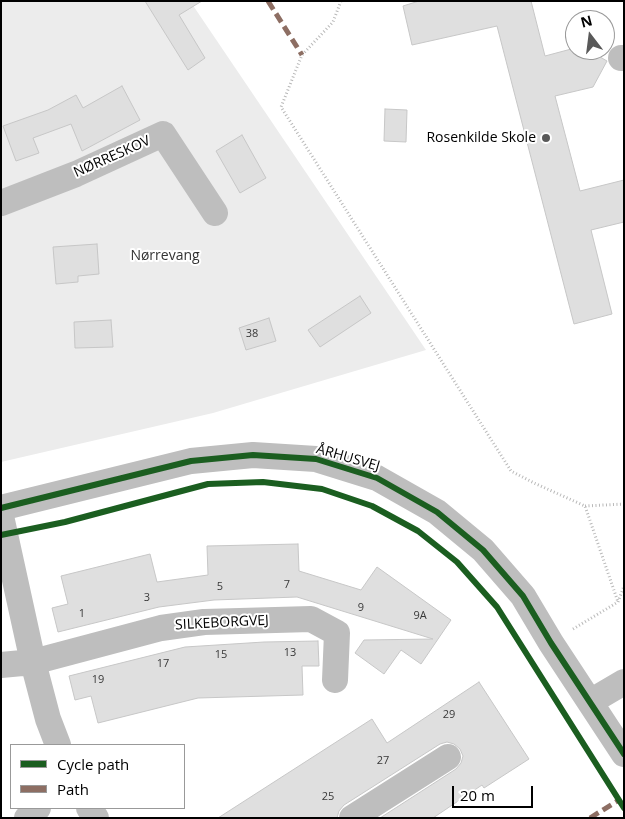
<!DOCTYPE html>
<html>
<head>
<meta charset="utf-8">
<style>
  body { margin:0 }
  #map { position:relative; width:625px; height:819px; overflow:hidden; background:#fff; font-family:"Open Sans",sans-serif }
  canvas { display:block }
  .frame { position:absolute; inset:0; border:2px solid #000; pointer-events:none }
  .legend { position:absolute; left:10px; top:744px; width:175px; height:65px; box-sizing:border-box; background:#fff; border:1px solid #999; margin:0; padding:6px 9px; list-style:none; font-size:15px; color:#000 }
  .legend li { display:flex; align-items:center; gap:10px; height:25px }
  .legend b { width:25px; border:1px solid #999 }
  .north { position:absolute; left:565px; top:10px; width:50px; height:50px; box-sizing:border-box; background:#fff; border:1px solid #999; border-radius:50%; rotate:345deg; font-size:14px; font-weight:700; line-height:20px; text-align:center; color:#000 }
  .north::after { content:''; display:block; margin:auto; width:18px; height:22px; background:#595959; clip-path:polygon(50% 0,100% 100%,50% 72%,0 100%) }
  .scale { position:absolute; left:452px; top:786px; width:81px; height:22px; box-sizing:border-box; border:2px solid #000; border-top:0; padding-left:6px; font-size:15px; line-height:18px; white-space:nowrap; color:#000; -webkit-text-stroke:4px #fff; paint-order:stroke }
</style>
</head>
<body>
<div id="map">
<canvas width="625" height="819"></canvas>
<div class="frame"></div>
<ul class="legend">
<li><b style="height:6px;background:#1b5e20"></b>Cycle path</li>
<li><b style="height:6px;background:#8d6e63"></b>Path</li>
</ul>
<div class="north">N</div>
<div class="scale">20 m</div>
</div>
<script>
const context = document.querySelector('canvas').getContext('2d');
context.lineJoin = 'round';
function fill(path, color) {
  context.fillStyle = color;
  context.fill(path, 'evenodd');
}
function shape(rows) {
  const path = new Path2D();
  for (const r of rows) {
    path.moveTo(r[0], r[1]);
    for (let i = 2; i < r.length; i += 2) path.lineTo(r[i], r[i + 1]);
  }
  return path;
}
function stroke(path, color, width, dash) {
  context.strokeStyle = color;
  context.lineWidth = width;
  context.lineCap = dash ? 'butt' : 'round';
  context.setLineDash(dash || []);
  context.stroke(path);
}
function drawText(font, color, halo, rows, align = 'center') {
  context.font = font + ' "Open Sans",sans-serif';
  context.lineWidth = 4;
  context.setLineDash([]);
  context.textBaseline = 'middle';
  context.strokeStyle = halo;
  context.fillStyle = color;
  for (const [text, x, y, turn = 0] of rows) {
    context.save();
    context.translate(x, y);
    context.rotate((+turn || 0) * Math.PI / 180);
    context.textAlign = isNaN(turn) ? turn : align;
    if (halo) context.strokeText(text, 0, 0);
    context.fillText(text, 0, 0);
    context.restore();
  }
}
fill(shape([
  [1,1,190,1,426,350,213,413,1,462]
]), '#ececec');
const building = shape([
  [145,1,202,1,179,15,205,58,188,70,145,1],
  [419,1,531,1,545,56,575,48,575,50,588,50,607,61,593,87,555,96,580,191,624,180,624,222,591,230,612,314,574,324,497,26,412,45,403,6,419,1],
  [122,86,140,120,82,151,71,124,33,138,39,153,16,161,3,126,48,110,76,95,83,108,122,86],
  [385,109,407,110,406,142,384,141,385,109],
  [242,135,266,178,240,193,216,151,242,135],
  [97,244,99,274,78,276,78,282,56,284,53,247,97,244],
  [360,296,371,313,320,347,308,330,360,296],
  [269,318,276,341,246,350,239,328,269,318],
  [111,320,113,347,75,348,74,322,111,320],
  [298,544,299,571,361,590,377,567,451,620,421,664,401,650,384,674,355,653,364,640,433,639,297,597,214,600,159,607,58,632,52,608,68,604,61,576,150,554,157,582,208,575,207,546,298,544],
  [318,641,319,666,302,666,303,695,198,698,98,723,91,696,75,700,69,676,185,647,264,642,318,641],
  [479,682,529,759,484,788,482,785,433,818,380,818,456,769,461,763,463,756,460,749,454,744,447,742,440,744,344,805,339,811,337,818,218,818,372,719,387,743,479,682]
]);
fill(building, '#dfdfdf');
stroke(building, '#c7c7c7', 1);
stroke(shape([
  [341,1,333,22,302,55,281,107,511,471,534,483,585,506,618,602],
  [585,506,624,504],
  [573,629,618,602,624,586]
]), '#b9b9b9', 3, [1, 2.5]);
stroke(shape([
  [621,58,624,58],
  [1,203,76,174,163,134,215,213],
  [1,508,191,461,253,455,316,459,377,478,437,512,483,550,523,596,551,643,624,754],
  [1,516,33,662,48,719,58,745],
  [1,665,33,662,161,628,204,622,311,619,337,633,335,680],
  [590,702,624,682],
  [89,808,96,818],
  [27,818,38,808],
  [352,818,448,757]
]), '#bebebe', 26);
stroke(shape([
  [268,1,302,55],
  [590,818,619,800]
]), '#8d6e63', 5, [10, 5]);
stroke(shape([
  [1,508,191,461,253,455,316,459,377,478,437,512,483,550,523,596,551,643,624,754],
  [1,535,65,522,208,484,263,482,322,489,372,506,418,531,457,562,497,607,624,808]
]), '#1b5e20', 6);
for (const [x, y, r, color] of [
  [546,138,5,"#595959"]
]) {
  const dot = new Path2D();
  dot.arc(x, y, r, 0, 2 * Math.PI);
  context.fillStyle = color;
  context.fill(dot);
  stroke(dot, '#fff', 2);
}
drawText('11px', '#383838', null, [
  ["38",252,334],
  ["7",287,585],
  ["5",220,587],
  ["3",147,598],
  ["9",361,608],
  ["1",82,614],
  ["9A",420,616],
  ["13",290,653],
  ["15",221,655],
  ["17",163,664],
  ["19",98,680],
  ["29",449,715],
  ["27",383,761],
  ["25",328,797]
]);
drawText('14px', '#000', '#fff', [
  ["Rosenkilde Skole",536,138]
], 'right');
drawText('14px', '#000', '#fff', [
  ["NØRRESKOV",112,157,-24],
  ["ÅRHUSVEJ",348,458,16],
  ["SILKEBORGVEJ",222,623,-3]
]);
drawText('14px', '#333', '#fff', [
  ["Nørrevang",165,256]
]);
</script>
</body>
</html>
